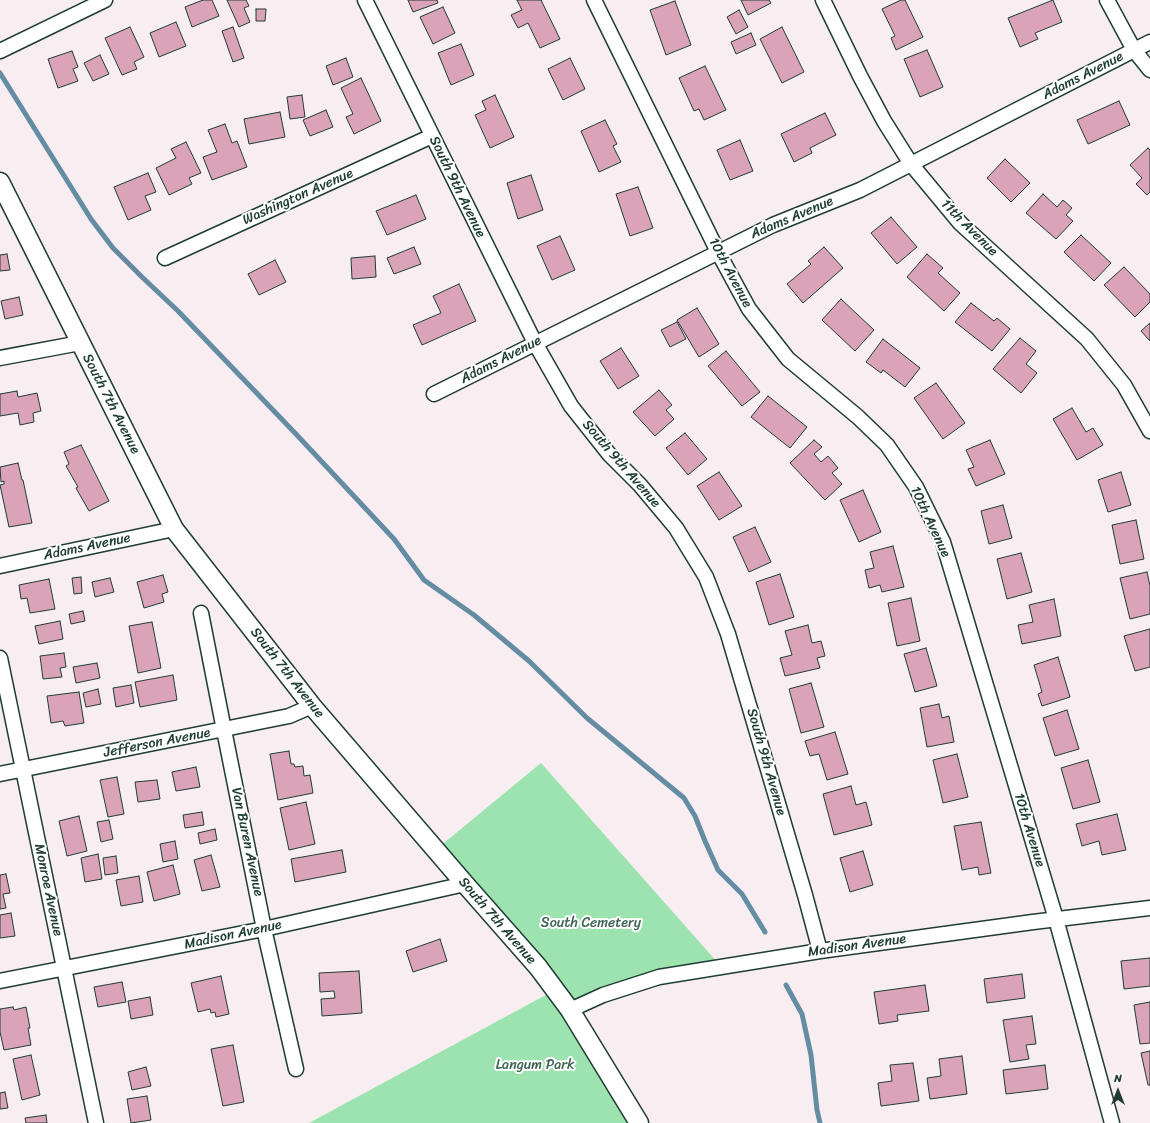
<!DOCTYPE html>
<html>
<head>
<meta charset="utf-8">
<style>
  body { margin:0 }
  #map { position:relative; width:1150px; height:1123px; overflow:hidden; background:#f8edf1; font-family:Sriracha,sans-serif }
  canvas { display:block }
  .north { position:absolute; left:1098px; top:1071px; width:40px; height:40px; -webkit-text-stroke:3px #fff; paint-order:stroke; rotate:0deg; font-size:11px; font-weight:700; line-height:16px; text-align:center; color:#1f3d34 }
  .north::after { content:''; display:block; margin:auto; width:14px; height:18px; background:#1f3d34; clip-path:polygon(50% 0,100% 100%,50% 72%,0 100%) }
</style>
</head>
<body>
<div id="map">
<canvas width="1150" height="1123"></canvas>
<div class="north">N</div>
</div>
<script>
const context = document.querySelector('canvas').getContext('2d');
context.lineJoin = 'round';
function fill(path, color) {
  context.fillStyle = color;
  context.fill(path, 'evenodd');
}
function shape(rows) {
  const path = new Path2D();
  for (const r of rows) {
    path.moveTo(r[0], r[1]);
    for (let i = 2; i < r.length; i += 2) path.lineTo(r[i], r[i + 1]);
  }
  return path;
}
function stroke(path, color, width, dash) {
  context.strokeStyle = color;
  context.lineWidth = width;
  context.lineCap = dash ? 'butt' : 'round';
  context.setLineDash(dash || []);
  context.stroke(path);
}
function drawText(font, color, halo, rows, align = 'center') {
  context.font = font + ' Sriracha,sans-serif';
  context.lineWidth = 4;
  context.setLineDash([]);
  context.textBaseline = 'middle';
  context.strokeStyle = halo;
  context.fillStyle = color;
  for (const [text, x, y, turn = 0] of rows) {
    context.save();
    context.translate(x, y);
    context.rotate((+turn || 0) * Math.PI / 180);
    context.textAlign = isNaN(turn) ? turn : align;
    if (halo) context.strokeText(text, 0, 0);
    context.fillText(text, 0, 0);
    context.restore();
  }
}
fill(shape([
  [541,763,718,963,571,1005,439,847],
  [555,990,644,1123,309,1123]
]), '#9de3b0');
stroke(shape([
  [0,73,91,219,113,248,142,277,178,311,295,433,394,539,424,580,474,615,529,661,587,718,684,798,695,816,705,841,718,870,742,894,765,932],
  [786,985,802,1014,811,1055,817,1110,820,1123]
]), '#648ca3', 5);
const building = shape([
  [203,0,212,0,219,16,192,27,185,7,203,0],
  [227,0,246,0,249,6,244,8,250,22,239,27,227,0],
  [408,0,437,0,438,3,413,12,408,0],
  [517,0,542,0,541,0,560,39,540,48,528,23,518,28,511,15,522,10,517,0],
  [741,0,769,0,771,3,748,15,741,0],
  [901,0,905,0,923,37,896,50,891,38,895,36,882,9,901,0],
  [1053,0,1062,22,1035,33,1038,39,1020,47,1008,18,1053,0],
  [675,1,691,45,666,55,650,10,675,1],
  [443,7,455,33,433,44,420,17,443,7],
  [256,9,266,9,265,21,256,21,256,9],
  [739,10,748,27,736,34,727,17,739,10],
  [176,22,186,46,159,57,150,33,176,22],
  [130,27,144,57,134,62,137,69,122,75,105,38,130,27],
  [233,27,244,58,233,62,222,31,233,27],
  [782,27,804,72,782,83,760,39,782,27],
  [751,33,756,45,736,54,731,42,751,33],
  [461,44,474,75,451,85,438,53,461,44],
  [927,50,943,87,920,97,904,59,927,50],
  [72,51,78,67,73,69,78,81,58,88,48,59,72,51],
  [100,55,109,74,93,81,84,63,100,55],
  [346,58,353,77,333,85,326,66,346,58],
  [570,58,585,89,563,100,548,69,570,58],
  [705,66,726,110,704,120,699,109,694,111,679,78,705,66],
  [361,78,381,121,354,134,346,117,353,114,341,88,361,78],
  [302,95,305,117,290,119,287,97,302,95],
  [495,95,514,137,490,148,475,115,486,110,482,101,495,95],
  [1119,101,1130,125,1088,144,1077,120,1119,101],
  [326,110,333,127,310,136,303,120,326,110],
  [280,112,285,137,249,144,244,119,280,112],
  [825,113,836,135,810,148,812,153,794,162,781,134,825,113],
  [605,120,617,144,613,146,621,162,599,172,581,131,605,120],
  [225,124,232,143,237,141,247,167,212,180,203,157,217,152,208,130,225,124],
  [740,140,753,171,730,180,717,150,740,140],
  [186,142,201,173,189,178,192,184,169,195,156,168,176,158,171,149,186,142],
  [1148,148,1150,150,1150,192,1147,195,1136,184,1142,178,1130,165,1148,148],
  [1005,159,1030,183,1011,202,987,178,1005,159],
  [148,173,156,192,145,196,151,210,128,220,114,187,148,173],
  [531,175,543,210,518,219,507,183,531,175],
  [638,187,653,228,630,236,616,194,638,187],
  [1043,194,1057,207,1063,200,1072,208,1066,215,1073,221,1056,239,1026,213,1043,194],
  [416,195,426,219,387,235,376,211,416,195],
  [891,217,917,247,897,264,871,233,891,217],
  [1081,235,1111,263,1094,281,1064,252,1081,235],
  [560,236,575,270,552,280,537,246,560,236],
  [414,247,421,264,394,274,387,258,414,247],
  [824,247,843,268,803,303,787,284,811,264,808,261,824,247],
  [7,254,10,270,0,271,0,255,7,254],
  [927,254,943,268,938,273,960,293,944,311,907,277,927,254],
  [375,256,376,277,352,279,351,258,375,256],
  [275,260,286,282,259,295,248,274,275,260],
  [1124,267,1150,294,1150,302,1135,317,1104,285,1124,267],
  [459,284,476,321,422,345,413,325,441,313,433,296,459,284],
  [19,297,23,315,5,319,1,301,19,297],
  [841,299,874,330,855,351,822,320,841,299],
  [971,303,994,321,997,318,1010,329,992,351,955,322,971,303],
  [697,308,719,344,699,357,677,320,697,308],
  [677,322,686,339,670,347,661,330,677,322],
  [1150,323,1150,341,1141,331,1150,323],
  [1020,338,1036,351,1026,364,1037,373,1021,393,993,369,1020,338],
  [883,339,920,368,905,387,883,370,881,373,866,362,883,339],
  [621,348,639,376,618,389,600,361,621,348],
  [726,351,760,392,742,406,708,366,726,351],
  [936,383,965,423,943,439,914,398,936,383],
  [659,390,672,405,666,410,674,419,655,436,633,412,659,390],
  [17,391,18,397,37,393,41,411,33,413,34,422,20,425,18,413,0,416,0,394,17,391],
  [768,396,807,427,790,448,751,417,768,396],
  [1072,408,1086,432,1093,428,1103,445,1077,460,1053,419,1072,408],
  [685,433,707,459,688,475,666,448,685,433],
  [814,440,822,447,814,454,821,462,828,456,838,468,832,473,842,484,825,500,790,463,814,440],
  [990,440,1005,474,976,486,968,469,974,467,966,450,990,440],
  [81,445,109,501,89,511,76,488,78,487,66,466,69,464,64,452,81,445],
  [18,463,22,480,23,480,32,523,9,527,0,485,4,484,4,481,1,482,0,467,18,463],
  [719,472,742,506,719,520,697,486,719,472],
  [1121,472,1131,505,1108,512,1098,480,1121,472],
  [863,490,881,532,859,542,840,500,863,490],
  [1003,505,1012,538,989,544,981,511,1003,505],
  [1136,520,1144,559,1120,564,1112,525,1136,520],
  [755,527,771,562,749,572,733,537,755,527],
  [893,546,904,587,882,592,880,585,869,588,865,570,874,568,870,552,893,546],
  [1021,553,1032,592,1007,599,997,559,1021,553],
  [1147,572,1150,586,1150,614,1130,619,1120,578,1147,572],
  [780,574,794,617,769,625,756,582,780,574],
  [163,575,168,592,162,594,164,602,144,608,137,582,163,575],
  [81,577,82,593,74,594,72,578,81,577],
  [110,578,114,592,95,597,92,582,110,578],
  [49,579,55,609,30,613,27,598,21,599,19,585,49,579],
  [911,598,920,641,897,646,888,603,911,598],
  [1054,599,1061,636,1022,644,1018,625,1033,622,1029,605,1054,599],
  [83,611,85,621,71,624,69,614,83,611],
  [60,621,63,639,39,644,35,626,60,621],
  [152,622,161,668,138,673,129,626,152,622],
  [808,625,812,643,821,641,825,656,817,658,820,668,785,676,780,658,792,655,785,631,808,625],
  [1150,629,1150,667,1135,671,1124,636,1150,629],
  [926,648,937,686,915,692,904,654,926,648],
  [64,653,66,667,60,668,62,677,43,679,40,656,64,653],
  [1058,657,1070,697,1042,706,1038,694,1042,692,1034,665,1058,657],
  [97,663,100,678,76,683,73,667,97,663],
  [173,675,177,700,140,707,135,682,173,675],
  [811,683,824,727,801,733,789,689,811,683],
  [131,685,134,703,116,707,113,688,131,685],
  [98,689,101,704,86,707,83,693,98,689],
  [79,692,84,723,65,726,63,721,51,723,47,696,79,692],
  [939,704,942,718,949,716,954,742,927,747,920,708,939,704],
  [1067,710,1079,749,1055,756,1043,718,1067,710],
  [835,732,848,774,827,780,819,754,810,756,805,741,835,732],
  [289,751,291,764,294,764,295,767,303,766,304,776,310,775,313,793,278,800,270,754,289,751],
  [957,754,968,797,943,803,933,760,957,754],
  [1088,760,1100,802,1073,809,1061,768,1088,760],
  [196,767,200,787,176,791,172,772,196,767],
  [117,777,124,814,108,817,100,780,117,777],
  [157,780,160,799,138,802,135,782,157,780],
  [851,786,856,805,866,802,872,825,834,835,823,794,851,786],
  [306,802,315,844,289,850,280,808,306,802],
  [202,812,204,825,185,828,183,815,202,812],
  [1117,814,1126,850,1102,855,1099,841,1082,846,1076,824,1117,814],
  [79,816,87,851,67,856,59,821,79,816],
  [109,820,113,839,101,842,97,822,109,820],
  [981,822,991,873,979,875,978,867,962,870,954,826,981,822],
  [215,829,217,840,200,844,198,833,215,829],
  [175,841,178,859,163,862,160,844,175,841],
  [342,850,346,872,295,882,291,859,342,850],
  [863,851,873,885,850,892,840,858,863,851],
  [98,854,102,879,85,882,81,858,98,854],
  [211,855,220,887,202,891,194,860,211,855],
  [116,856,118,873,105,875,103,858,116,856],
  [173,865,180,894,154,901,147,872,173,865],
  [6,874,10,893,3,894,6,908,0,909,0,875,6,874],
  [139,876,143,902,121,906,116,880,139,876],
  [11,913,15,936,0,938,0,915,11,913],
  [440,939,447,961,413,972,406,951,440,939],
  [1150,958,1150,986,1124,989,1121,961,1150,958],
  [359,971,362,1013,322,1016,321,999,335,998,334,991,320,992,319,973,359,971],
  [1022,974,1025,998,987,1003,984,979,1022,974],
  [221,976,229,1014,216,1017,215,1012,211,1013,210,1009,198,1012,191,983,221,976],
  [122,982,126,1002,98,1007,94,987,122,982],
  [925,985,929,1011,897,1015,898,1021,879,1024,874,992,925,985],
  [150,997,153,1015,131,1019,128,1001,150,997],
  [1150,1002,1150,1043,1140,1044,1134,1005,1150,1002],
  [13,1007,14,1010,26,1007,30,1028,28,1028,31,1045,4,1050,0,1032,0,1009,13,1007],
  [1032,1016,1036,1044,1026,1045,1029,1059,1010,1062,1003,1020,1032,1016],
  [233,1045,244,1102,223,1106,211,1049,233,1045],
  [1150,1051,1150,1085,1148,1085,1141,1053,1150,1051],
  [31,1055,40,1095,22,1100,13,1059,31,1055],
  [962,1056,967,1094,930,1099,927,1078,941,1076,939,1059,962,1056],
  [913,1063,919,1101,881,1106,878,1083,892,1081,890,1065,913,1063],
  [1045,1065,1048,1089,1006,1094,1003,1070,1045,1065],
  [146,1067,151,1086,132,1090,128,1072,146,1067],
  [5,1092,8,1108,0,1109,0,1093,5,1092],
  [147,1096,151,1120,131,1123,127,1099,147,1096],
  [46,1115,47,1123,26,1123,25,1118,46,1115]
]);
fill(building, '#dba3b7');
stroke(building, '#1f3d34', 1);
const minor = shape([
  [365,0,535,343,571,406,609,454,640,485,676,528,706,577,728,634,805,895,820,951],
  [594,0,718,252,749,309,788,359,858,417,887,445,916,487,943,542,1056,919,1112,1123],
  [823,0,860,76,884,121,911,164,960,223,1087,339,1124,385,1150,431],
  [1107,0,1134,50,1150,70],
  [0,51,105,0],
  [165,258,432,136],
  [0,358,80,343],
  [434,394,773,225,860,190,1150,42],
  [0,566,174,529],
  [201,613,224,730,264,929,296,1069],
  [0,658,96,1123],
  [0,774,289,716,312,706],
  [0,981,264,929,465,884],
  [570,1010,603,995,659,977,820,951,1033,922,1150,908]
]);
const tertiary = shape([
  [0,182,174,529,312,706,465,884,538,967,570,1010,639,1123]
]);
stroke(minor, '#1f3d34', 17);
stroke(tertiary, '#1f3d34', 21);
stroke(minor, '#fff', 14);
stroke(tertiary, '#fff', 18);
drawText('14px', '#1f3d34', '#fff', [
  ["Adams Avenue",1083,76,-27],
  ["South 9th Avenue",457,187,64],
  ["Washington Avenue",298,197,-24],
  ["Adams Avenue",792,218,-23],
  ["11th Avenue",969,228,45],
  ["10th Avenue",730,273,62],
  ["Adams Avenue",501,360,-27],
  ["South 7th Avenue",111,404,63],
  ["South 9th Avenue",621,464,49],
  ["10th Avenue",930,522,65],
  ["Adams Avenue",87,547,-12],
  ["South 7th Avenue",287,673,52],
  ["Jefferson Avenue",157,743,-11],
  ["South 9th Avenue",766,762,74],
  ["10th Avenue",1029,830,73],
  ["Van Buren Avenue",247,842,78],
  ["Monroe Avenue",48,890,78],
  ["South 7th Avenue",497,921,49],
  ["Madison Avenue",233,935,-12],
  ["Madison Avenue",857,946,-8]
]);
drawText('14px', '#3e6653', '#fff', [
  ["South Cemetery",591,923],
  ["Langum Park",535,1065]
]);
</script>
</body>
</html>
